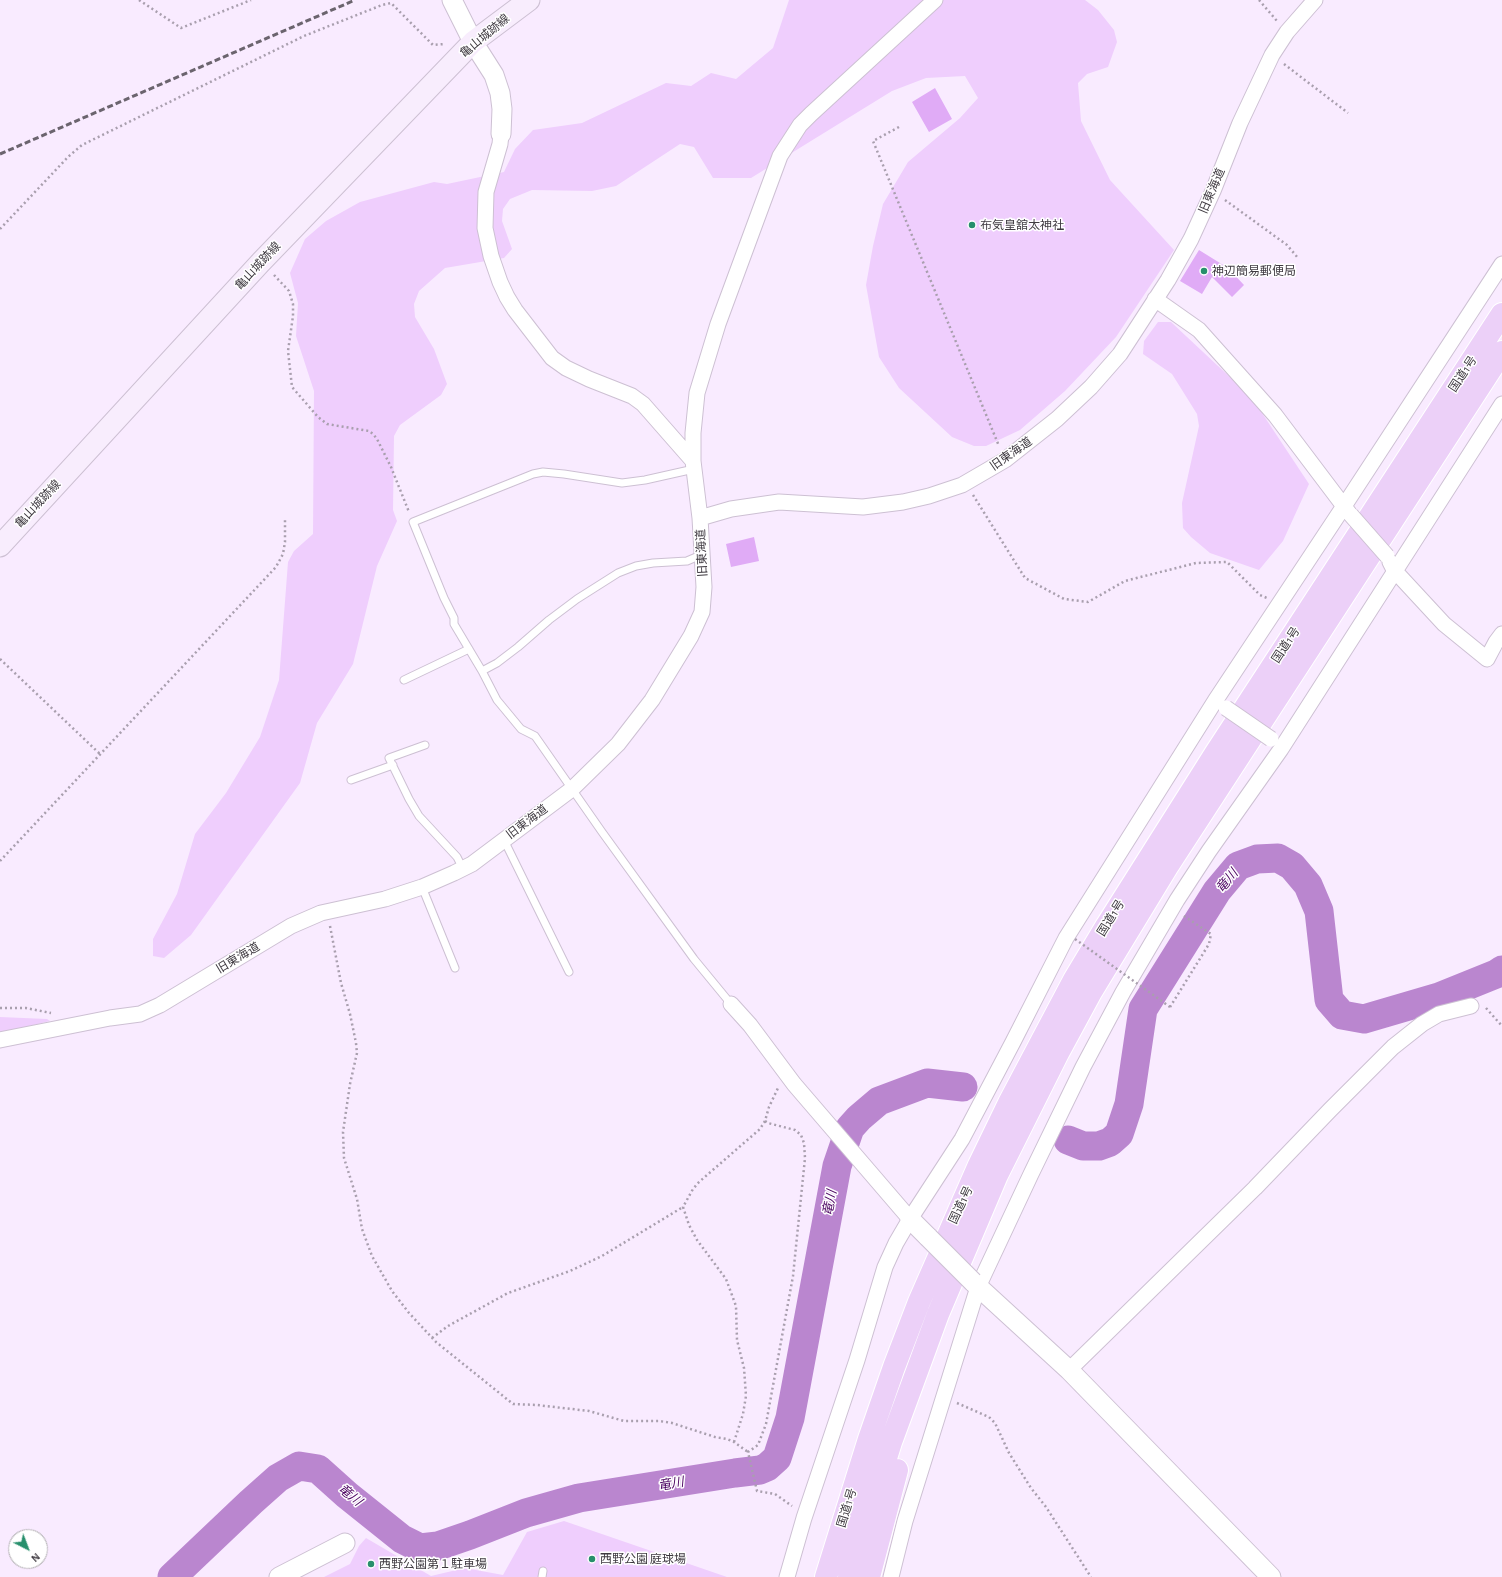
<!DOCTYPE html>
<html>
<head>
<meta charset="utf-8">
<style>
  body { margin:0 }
  #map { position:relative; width:1502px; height:1577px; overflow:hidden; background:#f9ebff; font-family:"Alegreya Sans",sans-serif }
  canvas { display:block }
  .north { position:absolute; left:8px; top:1529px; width:40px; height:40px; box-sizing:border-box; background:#fff; border:1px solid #b2b0b3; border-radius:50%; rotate:138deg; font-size:11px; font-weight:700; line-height:16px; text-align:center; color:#3f3a41 }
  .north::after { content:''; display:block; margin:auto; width:14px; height:18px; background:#278f6c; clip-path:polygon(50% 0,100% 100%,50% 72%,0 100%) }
</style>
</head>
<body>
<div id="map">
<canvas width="1502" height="1577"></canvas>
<div class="north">N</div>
</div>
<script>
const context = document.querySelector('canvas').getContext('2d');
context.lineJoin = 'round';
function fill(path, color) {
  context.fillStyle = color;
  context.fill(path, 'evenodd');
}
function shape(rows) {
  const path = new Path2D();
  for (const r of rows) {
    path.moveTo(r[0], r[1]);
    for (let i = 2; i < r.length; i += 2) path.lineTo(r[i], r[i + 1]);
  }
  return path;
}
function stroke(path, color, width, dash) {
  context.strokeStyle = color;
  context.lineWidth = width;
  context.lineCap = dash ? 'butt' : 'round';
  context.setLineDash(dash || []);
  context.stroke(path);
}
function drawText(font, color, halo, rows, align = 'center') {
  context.font = font + ' "Alegreya Sans","Noto Sans JP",sans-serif';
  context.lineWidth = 3;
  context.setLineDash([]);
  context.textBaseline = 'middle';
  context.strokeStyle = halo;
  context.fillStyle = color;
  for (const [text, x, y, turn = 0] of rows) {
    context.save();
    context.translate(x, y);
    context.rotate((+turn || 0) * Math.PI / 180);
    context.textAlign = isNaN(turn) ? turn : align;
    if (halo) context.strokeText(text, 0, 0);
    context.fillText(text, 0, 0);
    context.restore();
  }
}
fill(shape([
  [789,0,1085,0,1098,10,1114,30,1117,42,1108,67,1087,74,1078,83,1081,121,1110,180,1174,250,1116,337,1065,391,1020,430,986,446,974,446,952,437,899,388,879,357,866,285,873,246,883,204,908,162,960,118,978,98,965,76,926,78,892,91,751,178,713,178,694,147,680,144,616,186,592,191,532,190,510,199,503,209,502,221,512,249,504,258,445,268,419,291,414,304,415,317,434,349,447,384,441,395,400,425,394,436,393,510,397,521,377,566,353,664,317,723,300,783,191,935,164,958,153,956,153,939,177,894,195,834,226,793,260,737,279,680,288,562,294,551,313,534,314,391,296,336,298,303,290,273,305,239,326,221,360,202,434,182,447,184,504,172,515,149,533,130,582,123,666,83,691,86,711,73,736,79,773,48],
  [1158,322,1171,322,1233,380,1260,410,1309,484,1283,541,1259,570,1210,553,1191,537,1183,528,1182,503,1199,426,1197,414,1172,374,1143,354,1144,341],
  [0,1017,47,1019,50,1021,0,1033],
  [564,1521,727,1577,324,1577,350,1564,359,1546,366,1538,431,1576,465,1568,503,1575,527,1532]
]), '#efcefd');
stroke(shape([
  [1068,1140,1083,1146,1099,1146,1110,1142,1119,1134,1129,1104,1143,1009,1217,891,1238,866,1257,859,1278,858,1292,866,1308,885,1319,911,1329,1000,1342,1015,1364,1019,1439,997,1496,974,1502,970],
  [172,1577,251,1502,278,1478,299,1466,318,1469,347,1495,402,1539,420,1548,438,1546,470,1535,526,1513,579,1498,735,1473,760,1470,767,1467,777,1458,790,1418,837,1166,850,1128,859,1118,879,1101,927,1083,963,1087]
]), '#ba86cf', 29);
fill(shape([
  [935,88,952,119,929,132,912,102],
  [1199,250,1228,268,1244,285,1232,297,1212,277,1202,294,1180,281],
  [754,537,759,561,731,567,726,544]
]), '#e0abf6');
const service = shape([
  [694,469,645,480,622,483,564,474,543,472,533,474,413,522,444,598,454,618,454,624,482,671,497,700,521,729,535,736,602,832,694,959,731,1004],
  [482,671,497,663,518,647,549,620,577,599,618,573,636,566,653,563,687,561,701,555],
  [404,680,469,649],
  [425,745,389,758,409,799,419,816,457,857,463,869],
  [351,780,393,765],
  [504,840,569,972],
  [422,887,455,968],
  [542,1577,543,1571]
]);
const minor = shape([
  [501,134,500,144,486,192,485,228,491,256,500,282,507,297,515,310,552,358,566,368,589,379,632,396,643,404,693,461],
  [1155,299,1199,330,1275,415,1349,513],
  [700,518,731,509,779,502,863,507,903,502,929,496,962,485,1005,460,1057,419,1091,387,1120,354,1168,280,1191,239,1213,191,1240,123,1272,55,1287,32,1315,0],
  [1390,562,1394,570,1444,624,1487,659,1496,642,1502,634],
  [731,1004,750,1025,794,1084,910,1219],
  [0,1040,110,1018,140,1014,160,1005,291,926,321,913,385,899,422,887,454,873,472,864,572,789,618,744,652,700,691,636,702,612,704,587,700,518,693,461,693,433,697,393,718,324,780,156,800,125,811,114,935,0],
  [1069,1370,1255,1188,1330,1110,1393,1047,1422,1024,1439,1014,1471,1006],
  [787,1577,804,1518,857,1360,885,1267,896,1243,910,1219,962,1139,1013,1042,1066,938,1215,701,1344,506,1502,264],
  [891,1577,905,1521,978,1287,1031,1174,1083,1067,1123,992,1177,900,1209,851,1281,749,1502,404]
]);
const tertiary = shape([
  [452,0,473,42,494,75,500,93,502,109,501,134],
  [910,1219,928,1237],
  [973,1282,1069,1370,1271,1577],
  [279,1577,345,1543]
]);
const secondary = shape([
  [0,546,261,262,473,42,529,0]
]);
const trunk = shape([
  [826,1577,869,1439,894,1367,919,1302,979,1165,1009,1103,1074,980,1107,925,1215,754,1502,314],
  [849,1577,891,1442,938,1314,997,1175,1058,1053,1091,992,1167,867,1502,352],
  [869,1577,897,1470]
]);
stroke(service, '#cdc0d3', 9);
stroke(minor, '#cdc0d3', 17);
stroke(tertiary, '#cdc0d3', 21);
stroke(secondary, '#cdc0d3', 23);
stroke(trunk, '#fff', 24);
stroke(shape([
  [139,0,181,28,251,0],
  [1259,0,1277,21],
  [1284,64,1348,113],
  [899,127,873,141,999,446],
  [1225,200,1287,245,1298,258],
  [0,229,68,157,82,145,304,36,382,5,391,3,433,45,445,44],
  [274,275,289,291,293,304,293,316,288,351,292,387,318,417,327,424,369,431,373,434,377,439,391,467,409,512],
  [973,495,1025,578,1064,599,1088,602,1125,581,1196,563,1227,562,1260,595,1267,598],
  [0,659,100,754],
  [0,861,276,567,283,554,285,542,285,519],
  [330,926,341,983,350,1014,356,1043,357,1053,350,1084,343,1132,344,1158,357,1199,362,1229,372,1256,392,1291,409,1313,436,1342,513,1404,537,1405,589,1411,624,1421,659,1421,672,1423,715,1437,727,1439,734,1442,748,1452],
  [1170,1007,1209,944,1211,934,1184,916],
  [0,1008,26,1008,51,1013],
  [1486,1008,1502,1026],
  [765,1121,768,1123,795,1130,801,1135,804,1143,805,1158,793,1276,766,1424,758,1445,748,1452,757,1491,775,1494,792,1506],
  [432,1338,448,1326,508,1293,570,1271,602,1256,683,1207],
  [957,1403,989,1417,995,1423,1009,1453,1031,1488,1046,1507,1091,1577],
  [734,1442,743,1414,746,1396,744,1368,737,1340,736,1306,726,1279,697,1240,689,1225,683,1207,693,1189,699,1182,760,1129,765,1121,769,1107,778,1088]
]), '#a99fae', 2.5, [2, 3]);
stroke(service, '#fff', 7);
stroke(minor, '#fff', 15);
stroke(tertiary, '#fff', 19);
stroke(secondary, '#f8edfd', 21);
stroke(trunk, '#ecd0f8', 22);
stroke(shape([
  [0,154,355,0]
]), '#6b646e', 3, [6, 3]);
const minorBridge = shape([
  [1351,515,1387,556],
  [1226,708,1271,739]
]);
const tertiaryBridge = shape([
  [928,1237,973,1282]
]);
stroke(minorBridge, '#cdc0d3', 17, []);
stroke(tertiaryBridge, '#cdc0d3', 21, []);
stroke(shape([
  [1075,939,1170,1007]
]), '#a99fae', 2.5, [2, 3]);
stroke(minorBridge, '#fff', 15);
stroke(tertiaryBridge, '#fff', 19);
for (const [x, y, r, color] of [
  [972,225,4,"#278f6c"],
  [1204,271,4,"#278f6c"],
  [592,1559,4,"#278f6c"],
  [371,1564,4,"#278f6c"]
]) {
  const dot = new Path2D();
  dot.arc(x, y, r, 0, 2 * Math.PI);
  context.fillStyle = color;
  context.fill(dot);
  stroke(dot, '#fff', 1.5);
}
drawText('12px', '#3f3a41', '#fff', [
  ["亀山城跡線",485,36,-40],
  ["旧東海道",1212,191,-67],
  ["亀山城跡線",258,266,-47],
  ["国道1号",1463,374,-57],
  ["旧東海道",1011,454,-35],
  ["亀山城跡線",38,504,-47],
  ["旧東海道",702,553,-93],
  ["国道1号",1286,645,-57],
  ["旧東海道",527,822,-37],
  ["国道1号",1111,918,-58],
  ["旧東海道",238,958,-31],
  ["国道1号",961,1205,-65],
  ["国道1号",847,1508,-73]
]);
drawText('12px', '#3f3a41', '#fff', [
  ["布気皇舘太神社",980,225],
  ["神辺簡易郵便局",1212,271],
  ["西野公園 庭球場",600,1559],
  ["西野公園第１駐車場",379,1564]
], 'left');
drawText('italic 13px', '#4c0562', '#fff', [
  ["竜川",1227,881,-50],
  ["竜川",830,1203,-79],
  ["竜川",671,1484,-9],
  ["竜川",350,1495,40]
]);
</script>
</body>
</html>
